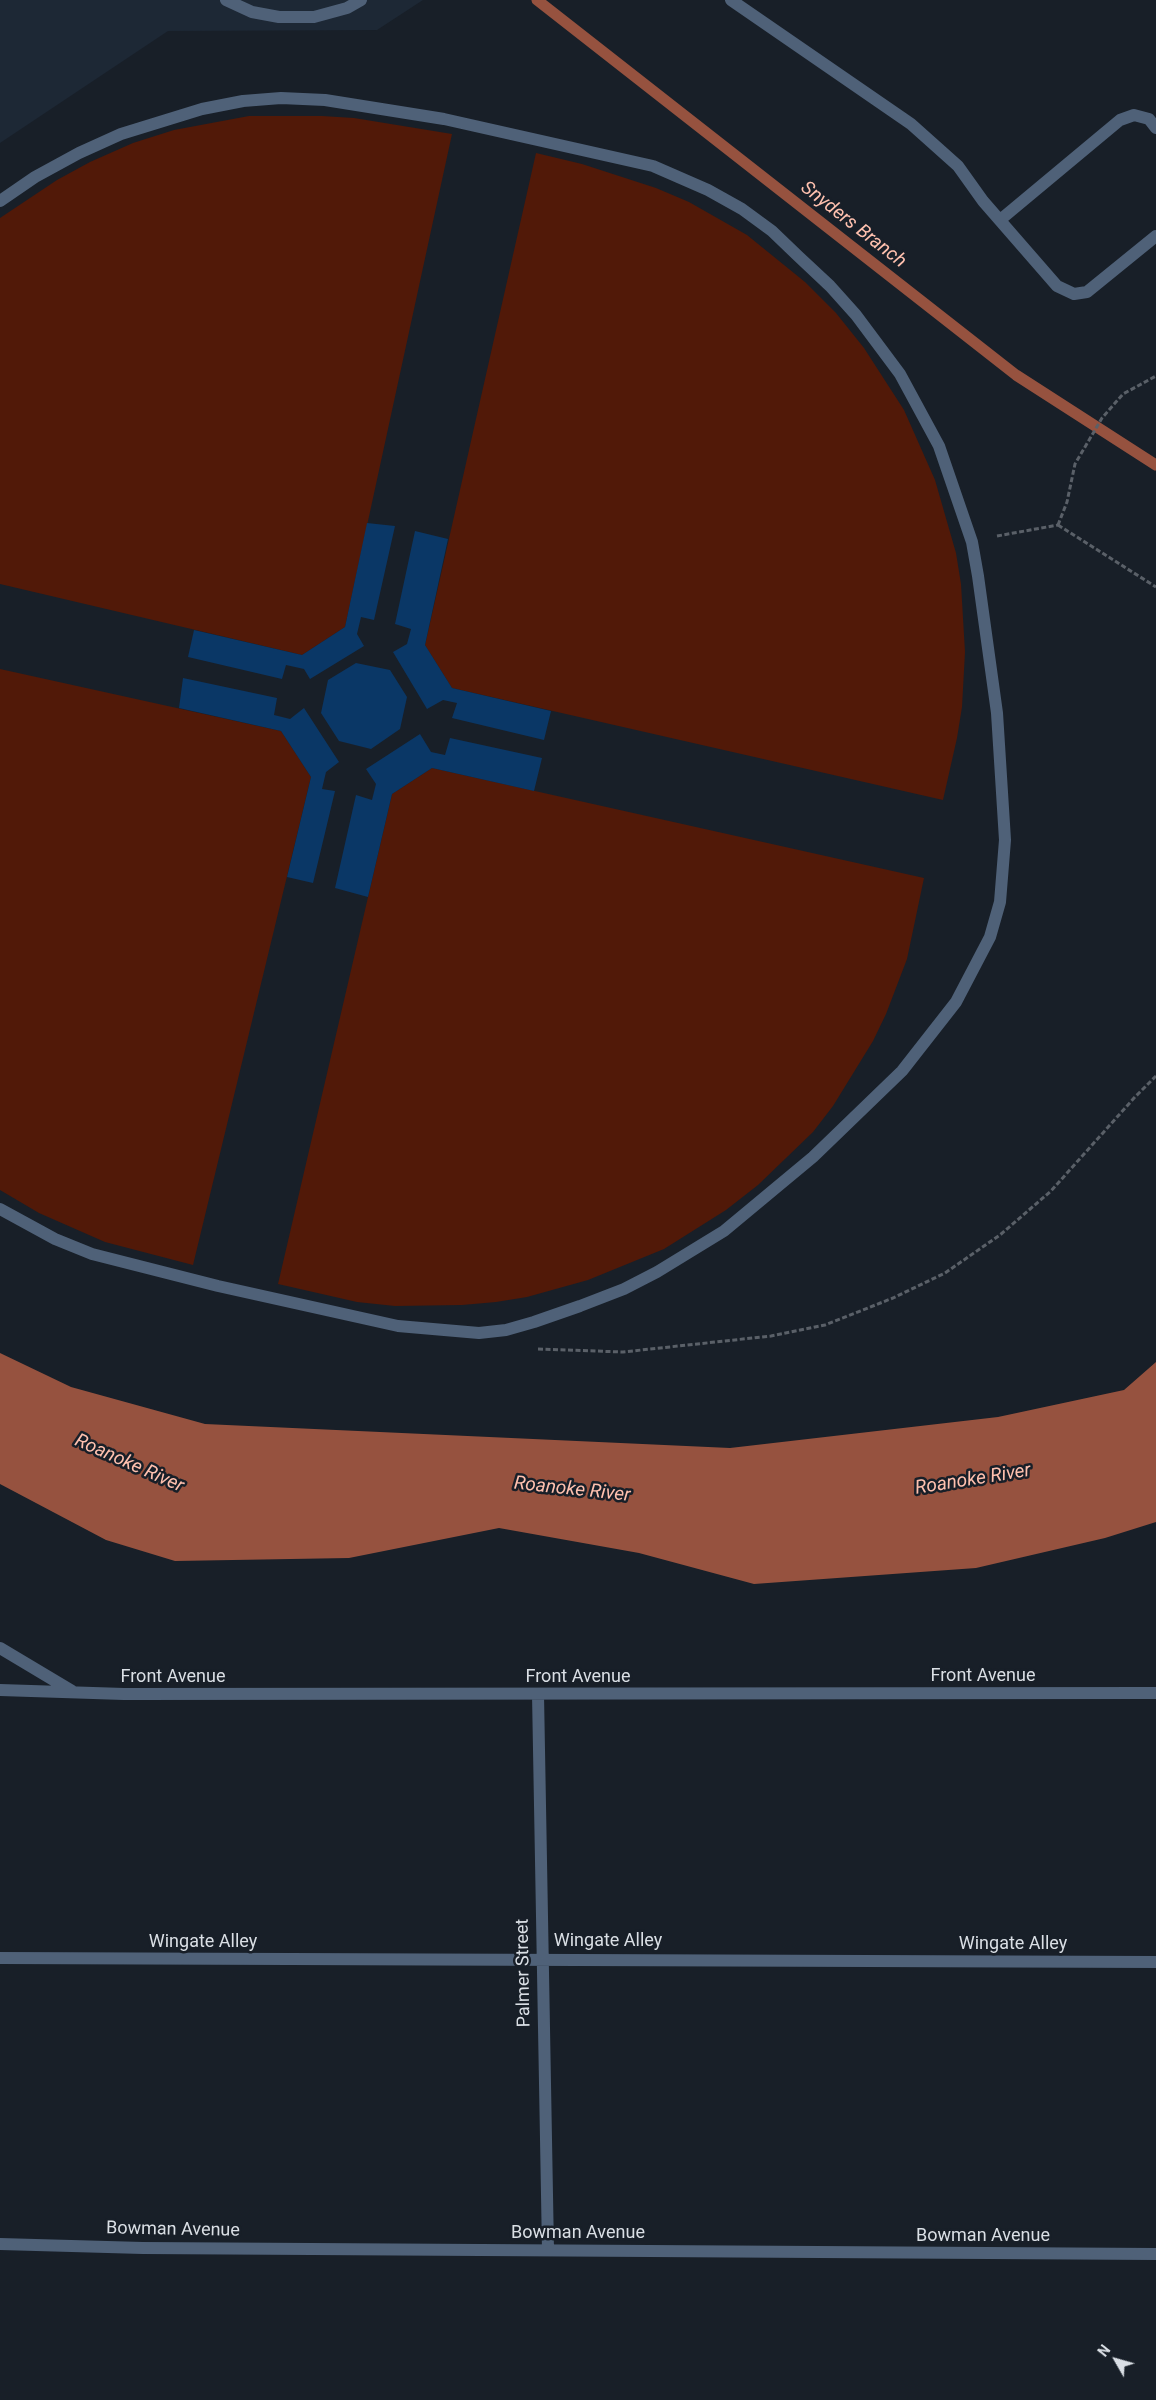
<!DOCTYPE html>
<html>
<head>
<meta charset="utf-8">
<style>
  body { margin:0 }
  #map { position:relative; width:1156px; height:2400px; overflow:hidden; background:#181f28; font-family:Roboto,sans-serif }
  canvas { display:block }
  .north { position:absolute; left:1091px; top:2335px; width:50px; height:50px; -webkit-text-stroke:4px #181f28; paint-order:stroke; rotate:308deg; font-size:14px; font-weight:700; line-height:20px; text-align:center; color:#dadfe5 }
  .north::after { content:''; display:block; margin:auto; width:18px; height:22px; background:#dadfe5; clip-path:polygon(50% 0,100% 100%,50% 72%,0 100%) }
</style>
</head>
<body>
<div id="map">
<canvas width="1156" height="2400"></canvas>
<div class="north">N</div>
</div>
<script>
const context = document.querySelector('canvas').getContext('2d');
context.lineJoin = 'round';
function fill(path, color) {
  context.fillStyle = color;
  context.fill(path, 'evenodd');
}
function shape(rows) {
  const path = new Path2D();
  for (const r of rows) {
    path.moveTo(r[0], r[1]);
    for (let i = 2; i < r.length; i += 2) path.lineTo(r[i], r[i + 1]);
  }
  return path;
}
function stroke(path, color, width, dash) {
  context.strokeStyle = color;
  context.lineWidth = width;
  context.lineCap = dash ? 'butt' : 'round';
  context.setLineDash(dash || []);
  context.stroke(path);
}
function drawText(font, color, halo, rows, align = 'center') {
  context.font = font + ' Roboto,sans-serif';
  context.lineWidth = 5;
  context.setLineDash([]);
  context.textBaseline = 'middle';
  context.strokeStyle = halo;
  context.fillStyle = color;
  for (const [text, x, y, turn = 0] of rows) {
    context.save();
    context.translate(x, y);
    context.rotate((+turn || 0) * Math.PI / 180);
    context.textAlign = isNaN(turn) ? turn : align;
    if (halo) context.strokeText(text, 0, 0);
    context.fillText(text, 0, 0);
    context.restore();
  }
}
fill(shape([
  [0,0,423,0,377,30,168,31,0,143]
]), '#1d2835');
fill(shape([
  [249,116,322,116,354,118,452,134,345,627,302,655,0,584,0,218,57,180,90,162,133,143,174,130],
  [536,153,582,164,656,188,689,202,747,235,805,282,836,313,864,348,904,410,935,480,956,553,961,584,965,652,962,707,957,738,943,800,452,688,425,645],
  [0,669,281,731,311,777,193,1265,105,1242,39,1213,0,1190],
  [432,768,924,878,907,959,886,1014,873,1041,833,1106,813,1132,758,1185,726,1210,664,1249,588,1280,527,1297,496,1302,462,1305,395,1306,357,1302,278,1284,392,794]
]), '#511908');
fill(shape([
  [0,1353,71,1387,205,1424,730,1448,998,1417,1124,1390,1156,1362,1156,1522,1105,1538,976,1568,754,1584,639,1553,499,1528,349,1558,175,1561,106,1540,0,1484]
]), '#96523f');
stroke(shape([
  [537,0,1016,375,1156,465]
]), '#96523f', 11);
fill(shape([
  [367,523,395,526,374,620,361,617,357,634,364,646,310,679,304,669,286,665,282,679,188,657,194,630,302,655,345,627],
  [415,531,448,539,425,645,452,688,551,711,544,740,452,718,457,703,443,700,427,709,393,652,407,644,411,629,395,624],
  [356,663,390,670,407,697,400,729,371,749,339,741,321,713,328,680],
  [183,678,277,698,274,715,290,719,304,708,339,762,326,772,322,789,335,791,313,883,287,877,311,777,281,731,179,708],
  [420,734,431,752,445,755,450,738,542,758,534,791,432,768,392,794,368,897,335,888,356,795,372,800,376,784,366,769]
]), '#0a3766');
stroke(shape([
  [1058,525,1067,502,1075,464,1102,418,1123,394,1156,376],
  [1058,525,1156,587],
  [997,536,1058,525],
  [538,1349,623,1352,771,1336,825,1325,893,1298,945,1273,1000,1235,1051,1191,1135,1097,1156,1076]
]), '#5a6068', 3, [5, 2.5]);
stroke(shape([
  [226,0,252,12,279,17,314,17,347,8,361,0],
  [731,0,911,124,958,166,983,201,1057,286,1074,294,1087,292,1156,236],
  [0,201,35,177,79,153,121,134,202,109,243,101,281,98,325,100,444,119,653,166,708,190,742,209,772,231,798,256,830,286,856,315,900,374,939,446,972,542,978,576,997,713,1005,840,1000,902,990,937,956,1002,902,1071,813,1157,724,1231,657,1272,624,1289,580,1306,534,1322,506,1330,479,1333,398,1326,218,1286,92,1254,55,1239,0,1209],
  [1000,220,1120,120,1134,115,1149,119,1156,128],
  [0,1648,72,1691],
  [0,1690,124,1694,1156,1693],
  [538,1694,548,2250],
  [0,1958,1156,1962],
  [0,2244,143,2248,1156,2254]
]), '#4f6178', 12);
drawText('18px', '#dadfe5', '#181f28', [
  ["Front Avenue",983,1676],
  ["Front Avenue",173,1677],
  ["Front Avenue",578,1677],
  ["Wingate Alley",608,1941],
  ["Wingate Alley",203,1942],
  ["Wingate Alley",1013,1944],
  ["Palmer Street",524,1973,-91],
  ["Bowman Avenue",173,2230,1],
  ["Bowman Avenue",578,2233],
  ["Bowman Avenue",983,2236]
]);
drawText('italic 19px', '#ffc1af', '#181f28', [
  ["Snyders Branch",853,225,38],
  ["Roanoke River",129,1464,24],
  ["Roanoke River",973,1480,-9],
  ["Roanoke River",572,1490,6]
]);
</script>
</body>
</html>
